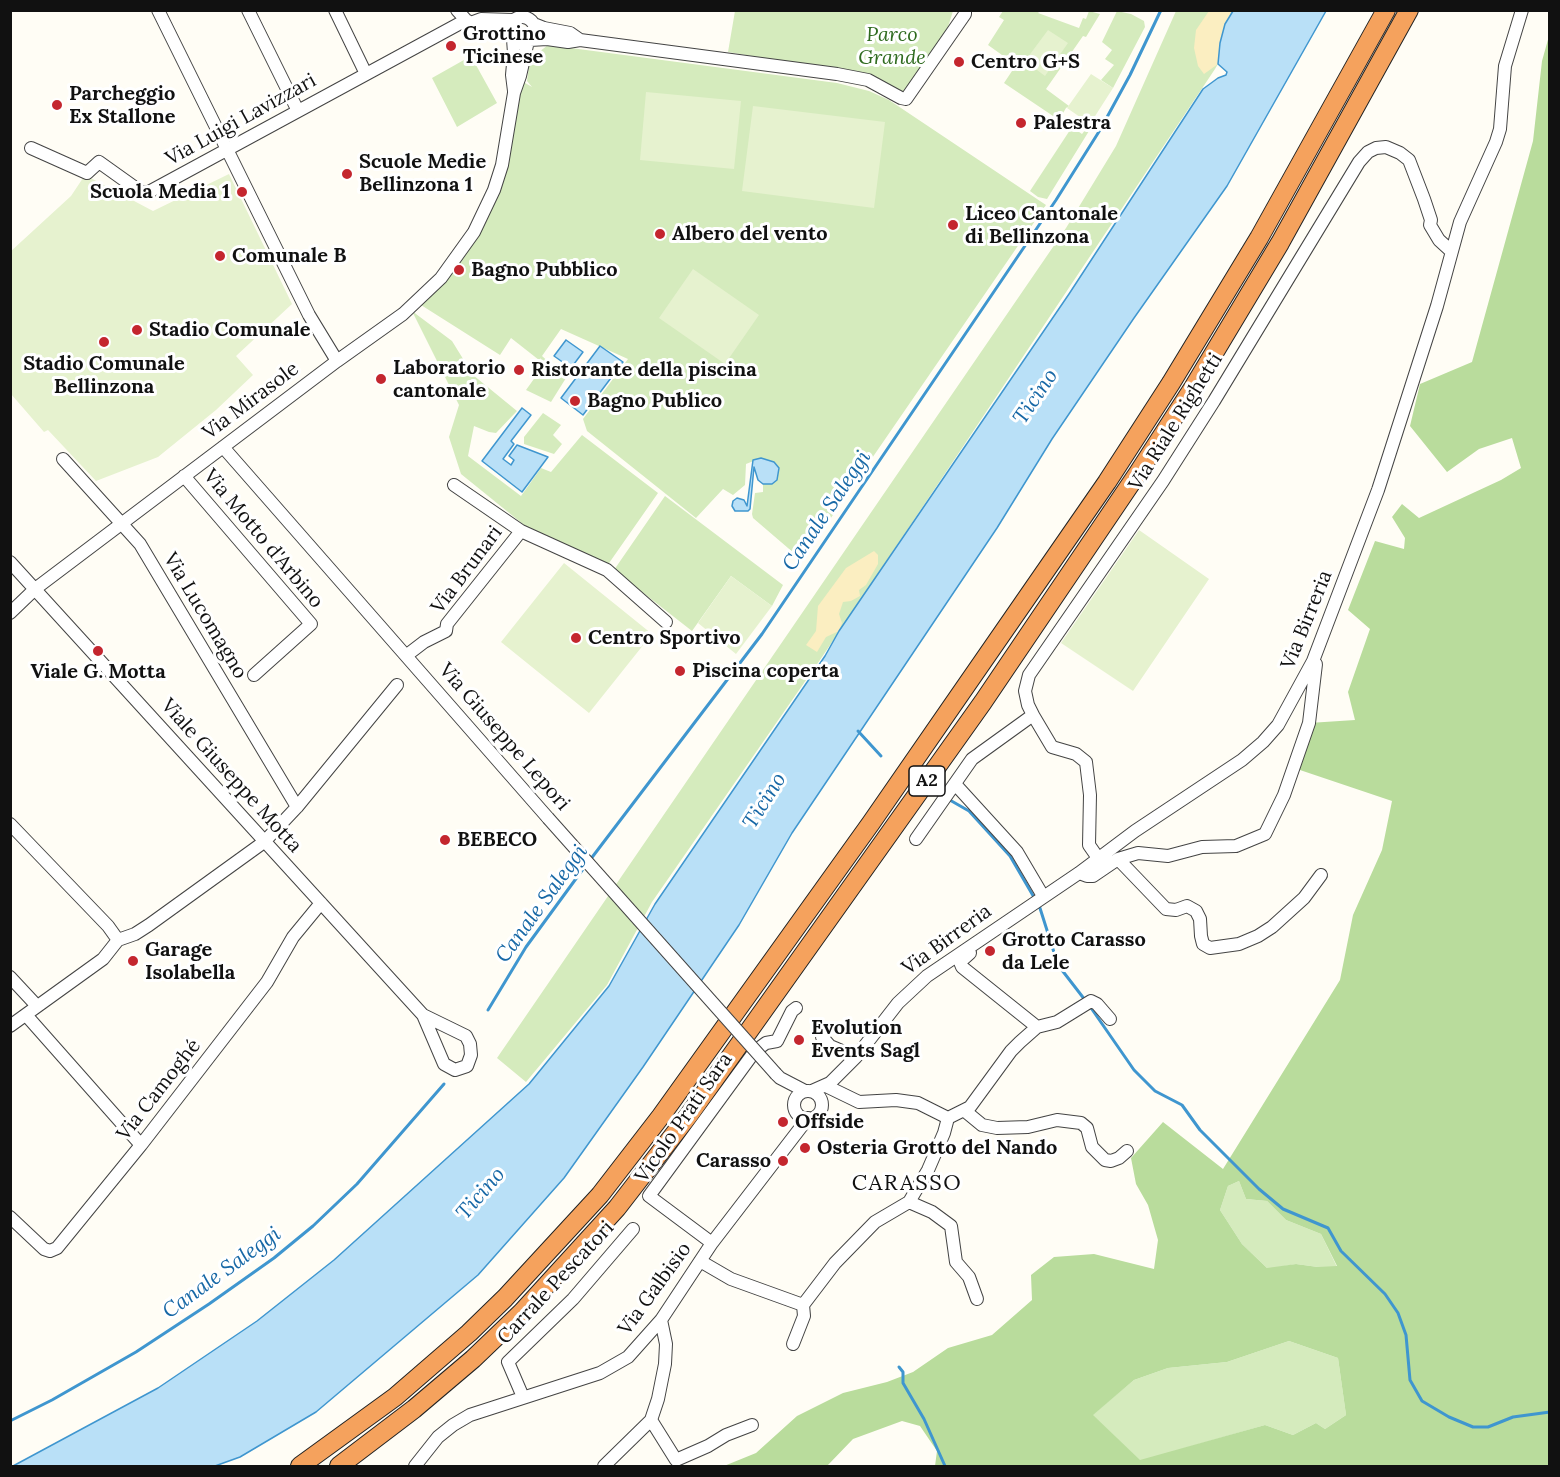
<!DOCTYPE html>
<html>
<head>
<meta charset="utf-8">
<style>
  body { margin:0 }
  #map { position:relative; width:1560px; height:1477px; overflow:hidden; background:#fffdf5; font-family:Lora,serif }
  canvas { display:block }
  .frame { position:absolute; inset:0; border:12px solid #111; pointer-events:none }
</style>
</head>
<body>
<div id="map">
<canvas width="1560" height="1477"></canvas>
<div class="frame"></div>
</div>
<script>
const context = document.querySelector('canvas').getContext('2d');
context.lineJoin = 'round';
function fill(path, color) {
  context.fillStyle = color;
  context.fill(path, 'evenodd');
}
function shape(rows) {
  const path = new Path2D();
  for (const r of rows) {
    if (r.length === 3) {
      path.moveTo(r[0] + r[2], r[1]);
      path.arc(r[0], r[1], r[2], 0, 2 * Math.PI);
      continue;
    }
    path.moveTo(r[0], r[1]);
    for (let i = 2; i < r.length; i += 2) path.lineTo(r[i], r[i + 1]);
  }
  return path;
}
function stroke(path, color, width, dash) {
  context.strokeStyle = color;
  context.lineWidth = width;
  context.lineCap = dash ? 'butt' : 'round';
  context.setLineDash(dash || []);
  context.stroke(path);
}
function drawText(font, color, halo, rows, align = 'center') {
  context.font = font + ' Lora,serif';
  context.lineWidth = 6;
  context.setLineDash([]);
  context.textBaseline = 'middle';
  context.strokeStyle = halo;
  context.fillStyle = color;
  for (const [text, x, y, turn = 0] of rows) {
    context.save();
    context.translate(x, y);
    context.rotate((+turn || 0) * Math.PI / 180);
    context.textAlign = isNaN(turn) ? turn : align;
    if (halo) context.strokeText(text, 0, 0);
    context.fillText(text, 0, 0);
    context.restore();
  }
}
fill(shape([
  [735,11,953,11,948,27,905,93,865,75,728,52],
  [1003,11,1040,11,1038,13,1079,28,1083,18,1086,19,1089,11,1100,14,1086,37,1083,36,1046,89,1069,106,1066,108,1059,120,1004,83,1016,65,988,45,1004,20,999,17],
  [1117,11,1131,14,1144,21,1145,27,1113,88,1101,80,1114,65,1105,59,1112,50,1102,42],
  [1176,11,1249,11,1215,69,948,469,822,657,652,902,607,985,526,1082,497,1058,1066,228,1116,146],
  [548,45,837,83,869,91,889,100,1046,205,802,560,753,518,752,514,755,493,763,492,763,484,772,484,774,462,761,458,746,464,745,485,733,495,723,489,696,518,587,431,583,419,628,359,561,329,542,356,566,378,551,402,526,390,536,376,541,358,539,360,511,338,500,355,421,305,490,210,520,80,532,87,527,81,530,59],
  [471,56,497,103,457,127,432,78],
  [1097,118,1047,199,1038,197,1030,191,1072,127,1082,134,1094,119],
  [412,311,452,341,473,375,517,411,496,433,489,432,474,426,468,456,521,496,541,468,551,472,582,435,658,493,607,566,529,529,461,474,449,437,459,405],
  [543,413,561,425,553,435,562,444,554,454,524,444,524,437],
  [665,496,783,585,772,606,731,576,692,631,614,570],
  [1239,1181,1246,1199,1267,1201,1286,1220,1321,1234,1337,1267,1318,1267,1296,1264,1268,1269,1242,1244,1220,1210,1228,1186],
  [1289,1341,1338,1358,1346,1415,1325,1429,1316,1423,1293,1435,1265,1425,1140,1461,1092,1415,1134,1380,1168,1368,1227,1362]
]), '#d5ebbd');
fill(shape([
  [1549,36,1549,1466,935,1466,937,1451,920,1426,902,1421,853,1439,827,1466,724,1466,756,1453,797,1416,843,1393,887,1382,913,1372,948,1348,992,1335,1032,1300,1031,1275,1054,1257,1094,1254,1154,1269,1158,1240,1148,1205,1136,1184,1131,1158,1163,1122,1223,1169,1340,980,1353,915,1382,850,1392,801,1294,768,1309,723,1355,720,1348,692,1370,629,1348,610,1375,541,1404,549,1405,538,1392,517,1402,504,1419,518,1501,480,1521,468,1512,438,1479,449,1447,472,1410,426,1420,384,1472,362,1533,141,1542,61],
  [1239,1181,1246,1199,1267,1201,1286,1220,1321,1234,1337,1266,1318,1267,1296,1264,1267,1268,1242,1244,1220,1210,1228,1186],
  [1289,1341,1338,1358,1346,1415,1325,1429,1316,1423,1293,1435,1265,1425,1140,1460,1093,1415,1134,1380,1168,1368,1227,1362]
]), '#b9dc9c');
fill(shape([
  [1209,11,1233,11,1225,24,1220,43,1218,64,1204,74,1198,66,1194,48,1196,30],
  [874,551,878,555,878,564,866,585,859,590,860,596,851,601,843,602,839,614,842,623,839,631,826,637,817,652,806,645,816,631,818,606,846,568]
]), '#fbeec1');
fill(shape([
  [1048,30,1068,43,1045,76,1025,61],
  [1091,74,1113,88,1090,124,1067,108],
  [646,92,741,101,734,169,640,160],
  [753,106,885,122,874,208,742,191],
  [229,174,292,304,236,356,253,375,216,410,158,457,96,481,48,430,44,432,11,394,10,252,71,196,85,175,153,211],
  [693,269,759,315,725,364,659,318],
  [1139,530,1209,579,1133,691,1061,643],
  [564,563,652,634,589,713,501,642],
  [731,576,772,606,736,654,698,623]
]), '#e6f2cf');
const water = shape([
  [1233,11,1326,11,1227,186,1134,318,1052,439,997,528,792,833,739,925,643,1067,564,1178,478,1275,316,1412,240,1457,215,1466,13,1466,158,1388,257,1321,334,1260,529,1084,609,986,655,904,825,656,839,631,1069,294,1203,89,1218,78,1226,75,1227,72,1218,64,1220,43,1225,24,1233,11],
  [566,340,583,352,571,368,554,356,566,340],
  [600,346,623,362,583,415,561,398,600,346],
  [522,408,531,415,511,441,514,444,503,459,511,465,514,460,509,456,517,445,548,457,522,492,482,461,522,408],
  [761,458,774,462,779,468,777,480,772,484,763,484,758,480,754,467,750,509,748,511,735,511,732,506,733,501,737,498,744,500,747,506,753,460,761,458]
]);
fill(water, '#b9e0f7');
stroke(water, '#3f96cf', 1.5);
stroke(shape([
  [858,731,881,756],
  [948,799,969,811,1010,856,1035,899],
  [590,860,762,634,1056,200,1100,130,1130,75,1161,10],
  [1039,905,1058,965,1085,1000],
  [1089,1005,1134,1070,1155,1091,1182,1105,1200,1130,1259,1189,1283,1209,1328,1228,1341,1251,1385,1294,1398,1313,1406,1335,1410,1380,1422,1401,1449,1417,1473,1427,1488,1427,1513,1417,1550,1412],
  [488,1010,526,947,586,865],
  [899,1367,903,1372,903,1383,924,1419,945,1466],
  [10,1421,52,1400,136,1352,209,1304,274,1258,313,1226,357,1184,444,1084]
]), '#3f96cf', 3);
const minor = shape([
  [158,10,309,315,337,361],
  [248,10,298,111],
  [335,10,366,74],
  [457,10,466,20,482,28,500,31,510,35],
  [522,30,13],
  [473,22,481,19,513,20],
  [534,24,544,28,570,33,580,40],
  [513,39,514,53,512,75,514,91],
  [530,40,547,39,568,42,580,40,837,74,868,80,901,98,906,99,965,14,965,10],
  [31,148,87,173,99,162,141,192,147,193,466,20],
  [223,447,548,818],
  [63,459,140,544,297,807],
  [184,476,311,624,254,675],
  [521,531,607,570,666,622],
  [10,562,423,1015,444,1064,455,1070,467,1066,471,1055,470,1044,466,1036,423,1015],
  [10,613,35,589,337,361,403,314,441,278,474,232,494,190,502,165,514,93,520,76,528,41],
  [407,655,424,642,446,631,447,624,521,531,454,485],
  [1033,715,1052,747,1076,754,1086,762,1090,795,1089,845,1098,858],
  [955,784,1017,852,1043,896],
  [10,824,108,926,118,940],
  [916,839,972,759,1033,715,1028,705,1025,691,1029,675,1163,481,1214,401,1359,162,1368,152,1376,148,1386,147,1400,153,1409,160,1424,199,1431,220,1430,225,1439,240,1451,251],
  [1118,859,1166,909,1176,910,1187,906,1196,911,1200,919,1201,936,1203,944,1210,948,1239,944,1258,936,1272,927,1304,898,1321,875],
  [1079,873,1087,876,1093,876,1118,859,1138,853,1168,856,1202,847,1236,846,1265,834,1284,795,1309,723,1316,664],
  [970,953,960,962,962,967,1037,1027],
  [10,977,37,1006],
  [26,1015,141,1145],
  [10,1026,103,959,118,940,135,934,149,925,264,842,297,807,397,685],
  [822,1037,830,1046,856,1057],
  [776,1074,780,1078,805,1091],
  [826,1086,859,1102,896,1100,918,1103,948,1118],
  [812,1091,830,1083,856,1057,898,1003,927,976,1079,873,1135,831,1242,760,1263,742,1278,725,1313,661,1378,490,1437,306,1460,222,1496,142,1500,129,1505,66,1522,10],
  [808,1105,14],
  [965,1111,982,1125,997,1128,1028,1127,1057,1120,1081,1123,1087,1128,1092,1147,1105,1160,1111,1161,1119,1158,1127,1151],
  [909,1202,932,1212,951,1226,956,1262,969,1277,977,1299],
  [10,1217,44,1249,50,1251,57,1248,141,1145,267,982,293,937,321,903],
  [712,1243,649,1196,755,1051,766,1043,777,1041,792,1011,796,1008],
  [700,1261,731,1279,803,1305,835,1263,875,1222,909,1202,928,1170,944,1133,948,1118,970,1107,1011,1051,1020,1042,1037,1027,1057,1022,1091,1001,1097,1004,1110,1019],
  [793,1344,804,1316,803,1305],
  [523,1397,508,1362,573,1299,633,1229],
  [651,1420,676,1460,708,1446,726,1435,752,1425],
  [415,1466,438,1437,453,1425,470,1415,600,1373,628,1357,661,1320,712,1243,808,1118],
  [604,1466,651,1420,658,1399,665,1364,666,1344,661,1320]
]);
const highway = shape([
  [300,1466,395,1397,469,1333,505,1298,600,1195,661,1116,871,823,1107,482,1171,383,1259,238,1386,10],
  [339,1466,414,1409,473,1359,522,1312,617,1208,689,1115,983,702,1138,473,1193,388,1280,243,1409,10]
]);
stroke(minor, '#444', 14);
stroke(highway, '#222', 20);
stroke(minor, '#fff', 12);
stroke(highway, '#f5a25d', 18);
const minorBridge = shape([
  [548,818,776,1074]
]);
stroke(minorBridge, '#444', 14, []);
stroke(minorBridge, '#fff', 12);
for (const [x, y, r, color] of [
  [451,46,6,"#c4262e"],
  [959,62,6,"#c4262e"],
  [57,105,6,"#c4262e"],
  [1021,123,6,"#c4262e"],
  [347,174,6,"#c4262e"],
  [242,192,6,"#c4262e"],
  [953,225,6,"#c4262e"],
  [660,234,6,"#c4262e"],
  [220,256,6,"#c4262e"],
  [459,270,6,"#c4262e"],
  [137,330,6,"#c4262e"],
  [104,342,6,"#c4262e"],
  [519,370,6,"#c4262e"],
  [381,379,6,"#c4262e"],
  [575,401,6,"#c4262e"],
  [576,638,6,"#c4262e"],
  [98,651,6,"#c4262e"],
  [680,671,6,"#c4262e"],
  [445,840,6,"#c4262e"],
  [990,951,6,"#c4262e"],
  [133,961,6,"#c4262e"],
  [799,1040,6,"#c4262e"],
  [783,1122,6,"#c4262e"],
  [805,1148,6,"#c4262e"],
  [783,1161,6,"#c4262e"]
]) {
  const dot = new Path2D();
  dot.arc(x, y, r, 0, 2 * Math.PI);
  context.fillStyle = color;
  context.fill(dot);
  stroke(dot, '#fff', 2);
}
for (const [x, y, w] of [
  [927,781,36]
]) {
  const box = new Path2D();
  box.roundRect(x - w / 2, y - 15, w, 30, 4.5);
  context.fillStyle = '#fff';
  context.fill(box);
  stroke(box, '#111', 1.5);
}
drawText('bold 18px', '#111', null, [
  ["A2",927,781]
]);
drawText('bold 20px', '#111', '#fff', [
  ["Grottino",463,34],
  ["Ticinese",463,57],
  ["Centro G+S",971,62],
  ["Parcheggio",69,94],
  ["Ex Stallone",69,117],
  ["Palestra",1033,123],
  ["Scuole Medie",359,162],
  ["Bellinzona 1",359,185],
  ["Scuola Media 1",230,192,"right"],
  ["Liceo Cantonale",965,214],
  ["di Bellinzona",965,237],
  ["Albero del vento",672,234],
  ["Comunale B",232,256],
  ["Bagno Pubblico",471,270],
  ["Stadio Comunale",149,330],
  ["Stadio Comunale",104,364,"center"],
  ["Bellinzona",104,387,"center"],
  ["Laboratorio",393,368],
  ["cantonale",393,391],
  ["Ristorante della piscina",531,370],
  ["Bagno Publico",587,401],
  ["Centro Sportivo",588,638],
  ["Piscina coperta",692,671],
  ["Viale G. Motta",98,672,"center"],
  ["BEBECO",457,840],
  ["Grotto Carasso",1002,940],
  ["da Lele",1002,963],
  ["Garage",145,950],
  ["Isolabella",145,973],
  ["Evolution",811,1028],
  ["Events Sagl",811,1051],
  ["Offside",795,1122],
  ["Osteria Grotto del Nando",817,1148],
  ["Carasso",771,1161,"right"]
], 'left');
drawText('italic 20px', '#2f6b1f', '#fff', [
  ["Parco",892,35],
  ["Grande",892,58]
]);
drawText('20px', '#111', '#fff', [
  ["Via Luigi Lavizzari",241,120,-29],
  ["Via Mirasole",251,401,-37],
  ["Via Riale Righetti",1176,422,-58],
  ["Via Motto d'Arbino",263,539,50],
  ["Via Brunari",467,570,-53],
  ["Via Lucomagno",205,616,59],
  ["Via Birreria",1307,620,-68],
  ["Via Giuseppe Lepori",504,737,49],
  ["Viale Giuseppe Motta",231,776,48],
  ["Via Birreria",947,940,-36],
  ["Via Camoghé",159,1090,-52],
  ["Vicolo Prati Sara",684,1118,-55],
  ["Carrale Pescatori",556,1283,-47],
  ["Via Galbisio",655,1289,-54]
]);
drawText('italic 21px', '#1768a6', '#fff', [
  ["Ticino",1036,397,-56],
  ["Canale Saleggi",827,511,-56],
  ["Ticino",765,801,-58],
  ["Canale Saleggi",542,904,-54],
  ["Ticino",481,1194,-49],
  ["Canale Saleggi",222,1273,-36]
]);
context.letterSpacing = '1.5px';
drawText('22px', '#111', '#fff', [
  ["CARASSO",907,1184]
]);
context.letterSpacing = '0px';
</script>
</body>
</html>
